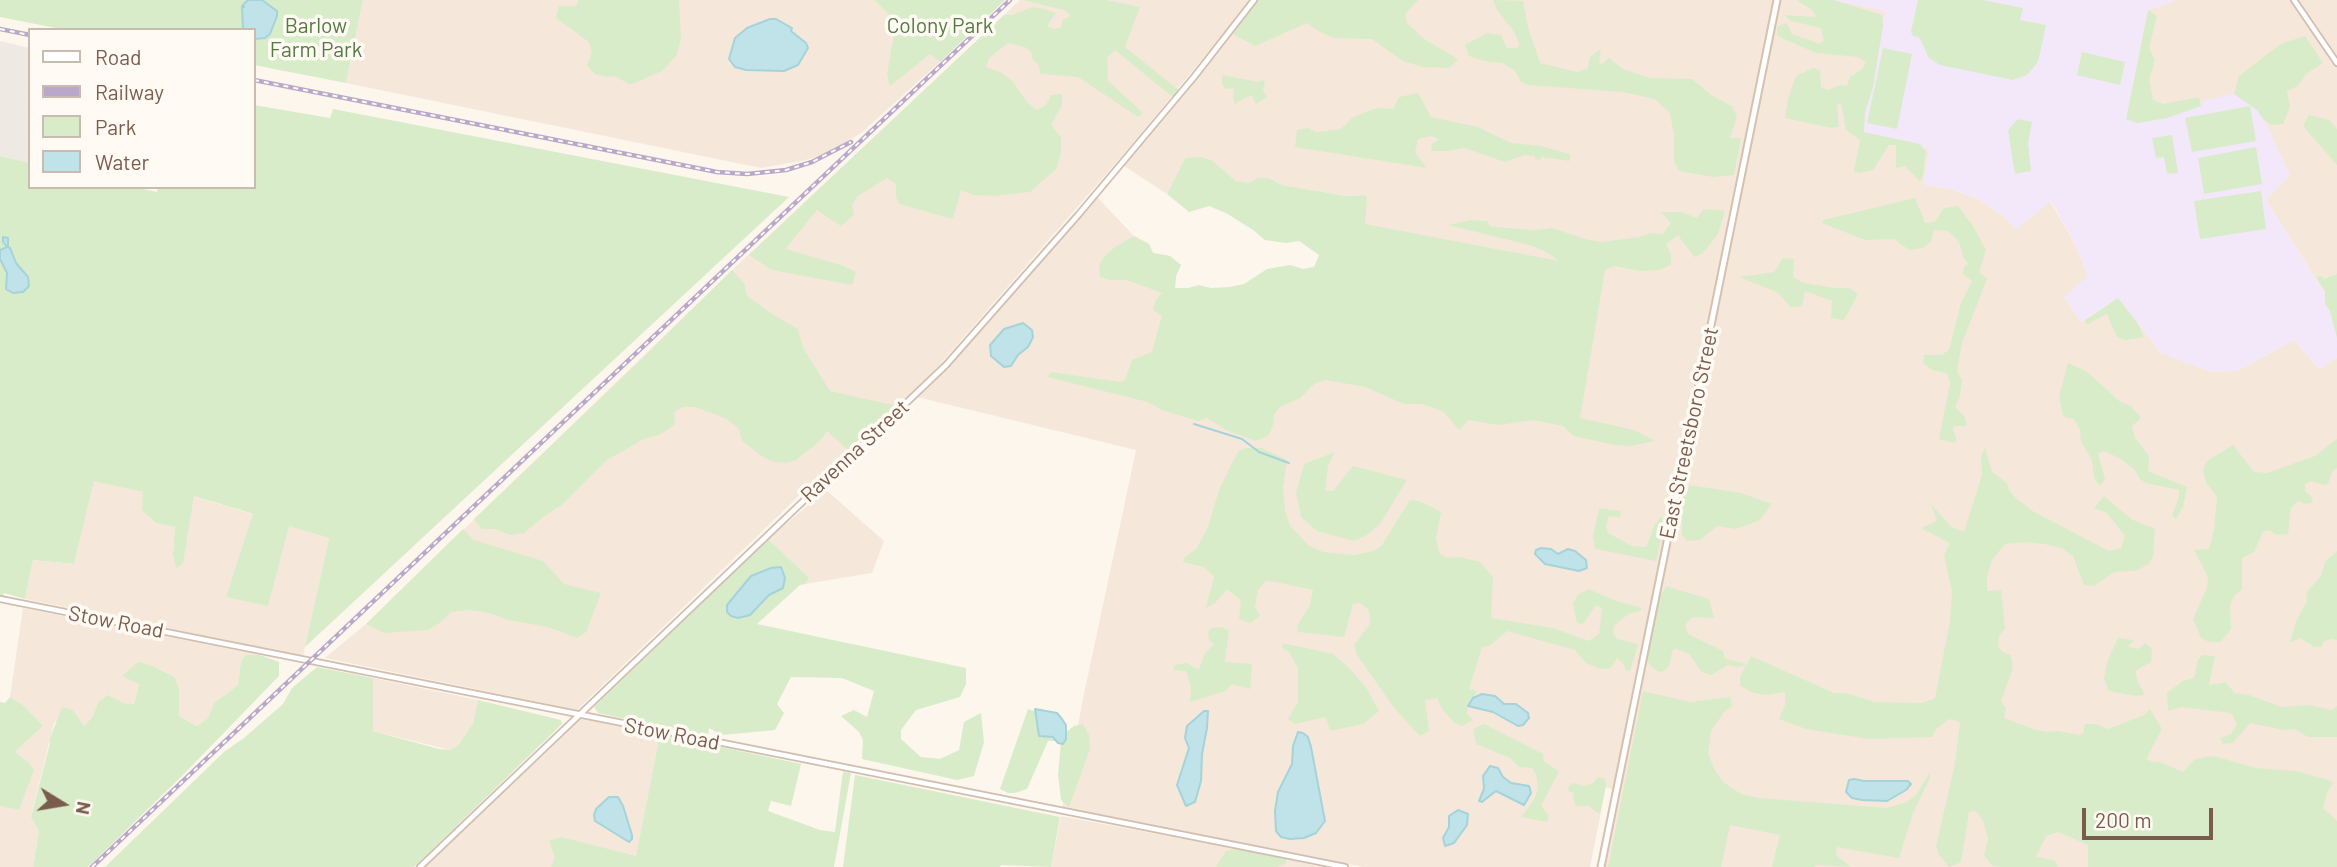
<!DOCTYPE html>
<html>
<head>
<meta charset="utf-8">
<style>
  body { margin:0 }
  #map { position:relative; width:2337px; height:867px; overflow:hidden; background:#fdf6ec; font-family:Barlow,sans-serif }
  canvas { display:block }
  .legend { position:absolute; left:28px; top:28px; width:228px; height:161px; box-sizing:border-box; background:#fffaf3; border:2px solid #cabbb1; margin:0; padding:9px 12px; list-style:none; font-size:21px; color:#7a5c4d }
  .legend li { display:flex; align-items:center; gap:14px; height:35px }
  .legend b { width:35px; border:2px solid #cabbb1 }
  .north { position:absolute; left:28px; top:769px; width:70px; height:70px; -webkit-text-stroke:5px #fffaf3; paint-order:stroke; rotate:101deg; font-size:19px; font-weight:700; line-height:28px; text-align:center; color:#7a5c4d }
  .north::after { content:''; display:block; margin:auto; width:24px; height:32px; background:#7a5c4d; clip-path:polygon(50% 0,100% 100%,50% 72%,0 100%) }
  .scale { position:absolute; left:2082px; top:808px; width:131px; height:32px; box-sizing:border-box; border:4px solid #7a5c4d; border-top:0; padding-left:9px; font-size:21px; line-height:24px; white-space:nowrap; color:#7a5c4d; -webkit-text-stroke:5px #fffaf3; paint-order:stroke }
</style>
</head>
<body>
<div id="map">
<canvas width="2337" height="867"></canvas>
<ul class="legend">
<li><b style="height:9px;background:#fff"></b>Road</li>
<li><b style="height:9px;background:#b9a8c9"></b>Railway</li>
<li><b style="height:19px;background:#d8ecc9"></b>Park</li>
<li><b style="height:19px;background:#bfe3e8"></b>Water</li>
</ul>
<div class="north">N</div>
<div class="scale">200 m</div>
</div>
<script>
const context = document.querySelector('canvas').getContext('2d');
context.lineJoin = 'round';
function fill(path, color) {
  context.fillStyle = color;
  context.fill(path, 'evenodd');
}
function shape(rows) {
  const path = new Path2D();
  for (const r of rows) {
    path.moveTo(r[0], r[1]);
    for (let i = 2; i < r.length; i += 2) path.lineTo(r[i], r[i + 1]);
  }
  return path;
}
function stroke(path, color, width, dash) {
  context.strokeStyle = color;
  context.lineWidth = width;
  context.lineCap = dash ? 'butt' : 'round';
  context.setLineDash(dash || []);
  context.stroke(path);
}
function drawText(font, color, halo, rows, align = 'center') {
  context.font = font + ' Barlow,sans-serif';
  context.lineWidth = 7;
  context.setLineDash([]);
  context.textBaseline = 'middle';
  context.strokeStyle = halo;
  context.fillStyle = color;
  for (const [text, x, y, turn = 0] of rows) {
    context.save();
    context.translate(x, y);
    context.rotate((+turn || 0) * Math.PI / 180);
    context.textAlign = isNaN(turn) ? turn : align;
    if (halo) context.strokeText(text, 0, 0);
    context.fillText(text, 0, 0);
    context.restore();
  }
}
fill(shape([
  [363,0,874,0,940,62,861,133,827,154,802,161,761,168,346,83],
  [1020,0,1251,0,1134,142,929,377,836,460,577,710,325,658,366,624,732,270],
  [1253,0,1834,0,1885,10,1930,149,1924,184,1951,189,1978,199,2004,216,2016,229,2050,201,2076,246,2088,276,2082,322,2118,298,2162,354,2237,371,2294,340,2319,369,2337,357,2337,867,1601,867,1616,791,1606,787,1590,867,1363,867,1062,808,1084,694,1136,450,913,396,977,330,1079,214,1097,197,1134,236,1149,244,1153,253,1170,256,1181,265,1176,276,1175,288,1312,314,1363,195,1347,196,1282,185,1269,178,1250,183,1236,181,1213,161,1185,158,1167,194,1121,164],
  [2176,0,2337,0,2337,313,2266,200,2126,119,2148,10],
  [94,480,143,492,156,523,175,527,173,553,187,539,193,496,329,538,303,656,25,599,33,560,74,564],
  [826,490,884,541,872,573,805,584,808,578,768,539],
  [23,608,260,655,246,655,241,661,238,685,214,703,208,718,197,726,179,716,179,689,175,677,153,666,123,676,139,683,134,704,98,702,93,716,84,726,73,710,54,723,31,816,39,831,33,867,0,867,0,806,19,809,29,763,15,752,43,726,23,705,10,697],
  [373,678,478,700,473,723,459,744,450,750,373,731],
  [579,717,660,734,634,867,424,867],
  [1061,816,1200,842,1323,867,1051,867]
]), '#f5e8da');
fill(shape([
  [0,41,30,48,30,163,0,156]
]), '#efe9e4');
fill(shape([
  [1834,0,2176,0,2148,10,2126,119,2234,94,2259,109,2290,175,2266,200,2337,313,2337,357,2319,369,2294,340,2237,371,2212,372,2162,354,2118,298,2081,322,2064,297,2088,276,2076,246,2051,201,2016,230,2004,216,1978,199,1951,189,1923,184,1929,149,1861,134,1885,11]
]), '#f3e8fa');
fill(shape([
  [0,0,363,0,346,83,254,65,254,30,66,30,0,17],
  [579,0,679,0,681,38,677,55,662,71,630,85,615,76,607,77,595,74,587,65,592,53,589,42,556,18,559,6,576,6],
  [874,0,1005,0,940,62,930,54,890,86,887,75,893,40,893,18],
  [1023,0,1106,0,1140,7,1125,47,1181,92,1175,99,1115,50,1107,58,1108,81,1143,113,1138,117,1078,77,1040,74,1039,65,1033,60,1031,52,1025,47,1008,43,989,58,986,67,1002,73,1012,81,1028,103,1037,110,1046,105,1051,95,1062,94,1062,105,1051,125,1061,137,1061,153,1056,169,1030,192,994,196,973,195,961,190,953,219,899,204,896,197,896,184,887,178,858,196,852,204,854,215,841,226,817,210,785,249,841,265,856,272,852,285,772,270,749,255,1004,15,1012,15,1032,7,1044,9,1056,13,1047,26,1054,29,1060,28,1063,20,1071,16,1064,10],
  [1258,0,1418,0,1405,14,1407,23,1424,39,1458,59,1449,68,1422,67,1403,61,1372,39,1334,38,1318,31,1307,23,1255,46,1233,34],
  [1493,0,1523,1,1528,27,1540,63,1577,72,1588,68,1590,57,1601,49,1599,60,1601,65,1609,58,1623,69,1650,78,1692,79,1711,95,1732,106,1737,117,1730,138,1741,138,1734,175,1713,177,1679,171,1674,161,1674,136,1670,113,1655,99,1623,92,1528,85,1521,82,1515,71,1503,63,1484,61,1469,56,1465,45,1487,33,1501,35,1507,48,1518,48,1519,43,1513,30,1497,10],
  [1797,0,1834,0,1882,15,1883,26,1873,87,1865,113,1864,132,1920,144,1926,151,1923,176,1920,181,1905,166,1896,168,1896,145,1889,145,1873,170,1859,173,1854,171,1860,140,1846,130,1841,103,1837,105,1839,127,1831,128,1785,118,1788,99,1796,76,1813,68,1820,70,1821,87,1828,90,1840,85,1847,86,1850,77,1862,69,1866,62,1858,57,1816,53,1777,36,1777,27,1785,23,1788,25,1792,34,1820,44,1824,41,1821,28,1791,21,1784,15,1816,17,1812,10],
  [1918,0,1983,0,2023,8,2020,20,2046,25,2038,62,2027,75,2013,80,1940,65,1929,58,1919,37,1913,36,1911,32],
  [2148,10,2157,16,2149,48,2155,60,2149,80,2153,100,2163,104,2199,97,2201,106,2167,118,2138,123,2126,119],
  [2305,36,2323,63,2306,74,2298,86,2287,91,2290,107,2283,124,2272,125,2264,120,2257,110,2234,94,2239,76,2270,52,2283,43],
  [1883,48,1912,54,1897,129,1867,123],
  [2082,52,2125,62,2120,85,2077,75],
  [1222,75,1259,82,1262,80,1265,82,1263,90,1267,97,1256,104,1252,96,1247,97,1235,104,1233,99,1234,88,1226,89,1222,84],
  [1418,93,1431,117,1478,127,1511,143,1541,146,1570,154,1570,161,1541,157,1540,160,1535,159,1535,156,1525,155,1505,162,1465,148,1448,151,1431,151,1432,144,1439,139,1431,136,1418,139,1415,153,1427,168,1295,147,1297,130,1308,128,1317,132,1341,129,1352,118,1363,113,1377,108,1393,109,1399,97],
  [254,105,330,118,333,109,789,197,305,647,329,538,289,526,268,606,226,597,253,514,194,496,183,563,176,569,173,553,175,527,156,523,142,510,143,492,94,481,74,564,33,560,25,599,4,593,2,599,0,599,0,156,30,163,30,187,134,187,157,192,158,187,254,187],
  [2250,106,2256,141,2192,152,2185,118],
  [2309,115,2329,120,2337,129,2337,165,2303,126],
  [2018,119,2032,122,2028,143,2031,171,2015,174,2008,130],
  [2172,135,2178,173,2167,174,2164,157,2156,158,2152,138],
  [2256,147,2262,184,2204,194,2198,158],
  [1201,157,1213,161,1236,181,1250,183,1257,178,1269,178,1282,185,1347,196,1364,195,1367,197,1365,224,1559,261,1547,252,1529,245,1448,225,1471,220,1487,221,1490,226,1507,228,1536,230,1552,228,1589,240,1601,242,1640,237,1650,233,1663,234,1671,223,1661,212,1681,212,1697,218,1704,209,1725,211,1718,234,1702,254,1694,257,1678,235,1666,244,1671,255,1671,265,1659,270,1640,271,1615,266,1605,270,1580,418,1634,430,1655,441,1631,446,1614,445,1574,436,1563,426,1534,420,1498,425,1468,420,1459,430,1444,412,1422,404,1404,404,1365,387,1326,380,1315,383,1300,398,1280,407,1274,415,1273,425,1268,436,1256,441,1226,430,1207,418,1198,421,1162,410,1148,402,1047,377,1051,372,1120,382,1125,380,1132,360,1152,352,1162,316,1153,310,1156,300,1162,293,1127,280,1110,280,1100,277,1099,267,1103,258,1115,247,1134,236,1149,244,1153,253,1170,256,1181,265,1176,276,1175,288,1188,288,1199,285,1211,288,1230,287,1244,284,1267,269,1290,265,1303,269,1314,267,1319,255,1299,241,1286,243,1265,240,1253,230,1226,213,1209,206,1189,212,1167,194,1185,158],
  [2261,191,2266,229,2200,239,2194,201],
  [1915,198,1925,223,1935,222,1944,208,1958,206,1974,228,1986,250,1979,272,1987,279,1962,343,1957,371,1962,380,1960,396,1955,407,1965,417,1967,426,1954,426,1953,430,1956,437,1955,443,1939,439,1950,383,1947,373,1932,370,1923,363,1924,355,1942,355,1949,350,1961,303,1972,281,1963,274,1964,267,1969,264,1964,259,1959,242,1948,231,1934,230,1931,241,1923,248,1909,250,1894,239,1865,240,1822,223,1823,220],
  [1783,258,1794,259,1793,277,1804,283,1835,288,1849,288,1858,294,1844,320,1831,318,1832,301,1805,291,1802,306,1791,307,1777,292,1739,277,1774,272],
  [732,270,745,285,747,296,772,314,798,329,803,348,830,391,893,405,893,410,848,450,827,431,820,441,796,460,787,463,774,462,763,457,742,441,739,429,727,419,696,407,683,407,674,412,675,424,661,434,644,439,607,460,563,504,543,517,524,533,511,535,495,529,482,529,474,519,646,355],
  [2337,274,2337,338,2330,311,2325,304,2325,291,2316,277,2321,276,2324,279],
  [2118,298,2137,322,2144,337,2126,340,2117,337,2107,314,2088,324,2085,322,2085,320],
  [2068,363,2086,371,2119,401,2131,406,2141,418,2132,426,2135,438,2149,456,2148,471,2187,487,2183,507,2176,519,2172,515,2179,497,2179,490,2146,483,2140,479,2134,469,2119,458,2104,451,2098,454,2105,479,2100,486,2094,478,2092,460,2081,442,2080,430,2074,419,2067,418,2063,415,2059,396],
  [2337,439,2337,468,2333,471,2328,484,2324,485,2311,481,2305,484,2305,491,2311,496,2313,502,2306,504,2298,501,2291,508,2288,534,2277,535,2269,530,2263,532,2254,552,2242,558,2242,589,2234,596,2230,605,2231,629,2220,642,2209,642,2201,638,2193,619,2207,588,2208,577,2194,550,2209,549,2214,531,2217,497,2206,482,2203,469,2207,461,2233,445,2254,472,2267,473,2315,456],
  [1246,448,1262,448,1287,460,1283,487,1285,511,1290,526,1308,545,1323,552,1354,555,1374,551,1382,545,1410,500,1419,501,1441,512,1436,538,1439,553,1446,558,1460,557,1480,562,1493,577,1491,618,1553,628,1589,641,1599,634,1602,608,1596,605,1583,624,1577,623,1573,603,1578,595,1589,589,1616,601,1642,608,1640,611,1628,614,1614,626,1613,632,1617,639,1638,644,1630,671,1626,670,1623,663,1617,658,1611,668,1600,669,1586,663,1575,650,1507,631,1489,646,1482,647,1469,689,1477,691,1468,706,1467,714,1473,720,1462,726,1454,722,1442,709,1437,698,1425,700,1429,731,1420,736,1395,709,1357,655,1354,645,1370,624,1369,610,1360,603,1353,604,1344,637,1298,632,1297,626,1310,605,1313,590,1276,582,1266,581,1258,590,1255,607,1260,616,1250,623,1239,619,1241,600,1227,589,1215,603,1206,608,1214,577,1204,567,1183,562,1184,558,1197,548,1208,527,1219,490,1234,459,1239,451],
  [1985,448,1992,472,2007,483,2009,491,2016,498,2034,512,2109,551,2121,548,2125,536,2107,513,2094,508,2104,496,2131,519,2155,529,2153,556,2149,564,2135,571,2114,572,2094,586,2084,585,2073,556,2061,548,2044,544,2025,542,2005,544,1992,560,1987,576,1987,591,2001,590,2005,628,1999,636,1998,647,2003,652,2011,655,2013,668,2001,701,2006,709,2004,718,2036,730,2048,732,2058,731,2079,735,2083,734,2085,724,2096,724,2108,729,2144,715,2150,709,2162,729,2146,759,2153,762,2160,762,2183,772,2195,759,2214,756,2256,768,2296,771,2328,780,2333,782,2327,793,2323,808,2337,821,2337,867,2088,867,2088,845,2058,832,2046,836,2036,857,2054,860,2058,867,2000,867,1993,866,1984,856,1988,839,1983,820,1976,811,1969,812,1961,862,1949,867,1939,855,1936,846,1955,764,1960,722,1949,719,1936,729,1932,737,1869,739,1806,729,1779,719,1785,705,1785,692,1766,695,1754,693,1740,686,1740,677,1746,665,1737,667,1728,665,1711,675,1702,672,1689,654,1675,648,1672,652,1669,667,1662,672,1657,671,1648,663,1648,654,1660,597,1666,586,1709,599,1714,618,1693,617,1685,625,1688,634,1723,651,1725,659,1747,664,1751,656,1834,693,1846,693,1875,702,1923,703,1935,698,1950,621,1952,591,1944,555,1950,543,1921,528,1937,521,1931,504,1951,527,1964,532,1982,475,1981,456],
  [1335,452,1328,466,1325,491,1333,491,1353,466,1407,480,1380,524,1367,535,1354,541,1317,531,1301,517,1296,493,1304,464],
  [1690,485,1741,493,1772,504,1760,520,1736,529,1717,526,1700,540,1687,541,1682,534,1682,499],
  [1599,508,1621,511,1620,517,1609,516,1606,526,1608,533,1632,546,1646,547,1655,524,1661,517,1665,521,1656,561,1595,549,1593,538],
  [463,529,474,540,543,561,564,584,601,593,586,632,577,638,548,627,508,620,489,613,469,610,451,612,441,622,428,630,384,633,366,624],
  [768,539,809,578,805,584,800,585,757,624,966,668,966,684,960,697,916,710,901,730,901,739,921,757,940,759,959,750,964,722,981,713,984,742,974,776,957,780,862,759,863,740,859,732,841,716,854,710,867,717,874,691,842,678,791,677,777,704,784,713,775,730,722,735,709,728,708,737,598,713,594,707],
  [2337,551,2337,640,2332,639,2324,641,2321,647,2314,647,2300,638,2290,643,2296,621,2307,601,2306,593,2321,576,2325,562],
  [1220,627,1229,630,1225,662,1252,664,1250,689,1232,684,1226,691,1190,702,1191,688,1186,671,1173,670,1175,665,1186,663,1199,670,1204,655,1214,644,1209,640,1208,633,1211,628],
  [2118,638,2134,640,2128,646,2133,648,2138,649,2145,643,2152,649,2151,662,2135,671,2138,682,2145,695,2136,696,2109,691,2104,679,2107,662],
  [1283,643,1333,654,1348,667,1365,686,1379,711,1363,724,1330,731,1326,717,1295,724,1288,719,1298,702,1298,668,1289,652,1282,648],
  [246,655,260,655,279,662,279,676,181,777,88,867,33,867,39,831,31,817,50,743,49,741,62,707,73,710,84,726,93,716,98,702,108,695,123,703,134,704,139,684,122,676,138,662,153,666,175,677,179,689,179,716,197,726,208,718,214,703,238,685,241,661],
  [2203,655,2215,656,2209,685,2226,682,2234,693,2249,695,2281,707,2309,705,2332,710,2337,706,2337,737,2308,737,2294,729,2284,730,2250,723,2233,743,2223,744,2220,738,2231,734,2237,724,2231,713,2181,707,2168,711,2167,693,2183,681,2194,678,2198,659],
  [317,667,373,678,373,731,439,749,450,750,459,744,473,723,478,700,561,720,562,724,414,867,105,867,225,751,244,738,283,704,292,688],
  [1643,691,1690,702,1730,697,1732,706,1724,712,1711,731,1708,754,1715,770,1723,782,1741,794,1759,798,1887,808,1907,802,1916,795,1930,772,1930,778,1913,813,1899,858,1837,847,1836,855,1851,867,1816,865,1814,867,1772,867,1780,835,1730,825,1721,867,1608,867],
  [10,697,23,705,43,726,15,752,29,763,34,770,19,810,0,806,0,702,5,703],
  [1028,709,1036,712,1061,736,1074,726,1083,724,1089,735,1090,749,1069,807,1061,800,1058,775,1061,741,1048,741,1027,789,1015,793,1008,793,1000,789],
  [1484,724,1543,754,1544,762,1559,771,1541,806,1549,816,1547,822,1521,817,1534,800,1538,788,1536,774,1532,768,1519,767,1510,758,1476,744,1473,729],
  [660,734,801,764,791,806,771,801,768,811,820,830,835,832,843,771,851,773,834,867,551,867,555,857,549,841,561,837,636,856],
  [855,775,1060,817,1051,867,1001,865,1000,867,843,867],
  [1598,777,1604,778,1606,784,1600,814,1588,806,1575,806,1573,792,1569,792,1568,788,1570,785,1573,783,1585,786,1593,783],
  [1237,849,1286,859,1286,863,1277,867,1216,867,1226,851]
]), '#d8ecc9');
const water = shape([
  [248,0,262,0,277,11,277,16,270,34,265,38,255,39,254,30,243,30,242,6,244,7,243,5,248,0],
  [770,19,776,19,792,28,791,31,806,43,808,48,798,65,784,71,746,70,735,67,729,59,735,38,747,28,770,19],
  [3,237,8,238,8,247,10,248,16,263,28,277,29,286,23,292,13,293,6,289,7,273,0,259,0,250,7,247,3,242,3,237],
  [1023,323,1032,330,1033,337,1028,347,1018,355,1011,366,1004,367,991,356,990,345,1004,329,1023,323],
  [1541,548,1551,549,1558,554,1568,549,1575,551,1586,560,1587,568,1579,571,1545,564,1535,554,1536,550,1541,548],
  [781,567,785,578,783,588,769,595,750,615,738,618,731,616,727,612,727,605,751,576,771,568,781,567],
  [1482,694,1495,696,1504,704,1516,704,1528,713,1529,718,1523,725,1518,726,1493,712,1468,706,1473,698,1482,694],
  [1035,709,1057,713,1062,719,1066,725,1066,739,1063,744,1058,743,1053,737,1039,736,1035,709],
  [1204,711,1208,711,1207,728,1202,754,1201,781,1195,802,1186,806,1177,785,1189,748,1185,738,1187,726,1204,711],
  [1298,732,1303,733,1308,737,1311,747,1325,821,1316,833,1304,838,1290,839,1281,837,1276,831,1275,811,1278,792,1292,764,1293,746,1298,732],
  [1490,766,1498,768,1503,777,1511,783,1529,786,1531,793,1524,805,1496,791,1482,802,1479,801,1484,789,1483,776,1490,766],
  [1854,779,1864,781,1908,781,1911,784,1906,790,1887,801,1862,800,1852,798,1846,792,1849,780,1854,779],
  [609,797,618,797,623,806,632,835,632,839,629,842,595,821,594,815,596,809,609,797],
  [1458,810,1468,814,1467,825,1454,843,1445,846,1443,838,1449,827,1449,816,1458,810]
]);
fill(water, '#bfe3e8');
stroke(water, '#a5d3da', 2);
stroke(shape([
  [1194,424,1242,439,1259,452,1289,463]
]), '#a5d3da', 2);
const tertiary = shape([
  [2294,0,2337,63],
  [0,599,1345,867],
  [420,867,946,365,1079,214,1194,77,1254,0]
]);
const secondary = shape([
  [1601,867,1777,0]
]);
stroke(tertiary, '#d1beb0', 8);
stroke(secondary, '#d6c0b0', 9);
stroke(tertiary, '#fff', 4.5);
stroke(secondary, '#fff', 5);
const rail = shape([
  [0,29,30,35],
  [254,80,717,172,747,174,786,170,812,162,851,142],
  [92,867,1010,0]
]);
stroke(rail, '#b9a8c9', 4.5);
stroke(rail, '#fffaf3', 2, [5]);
drawText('21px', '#537a41', '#fffaf3', [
  ["Barlow",316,26],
  ["Farm Park",316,50],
  ["Colony Park",940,26]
]);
drawText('21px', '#7a5c4d', '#fffaf3', [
  ["East Streetsboro Street",1689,433,-78],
  ["Ravenna Street",855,451,-43],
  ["Stow Road",116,622,11],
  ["Stow Road",672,734,11]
]);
</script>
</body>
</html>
